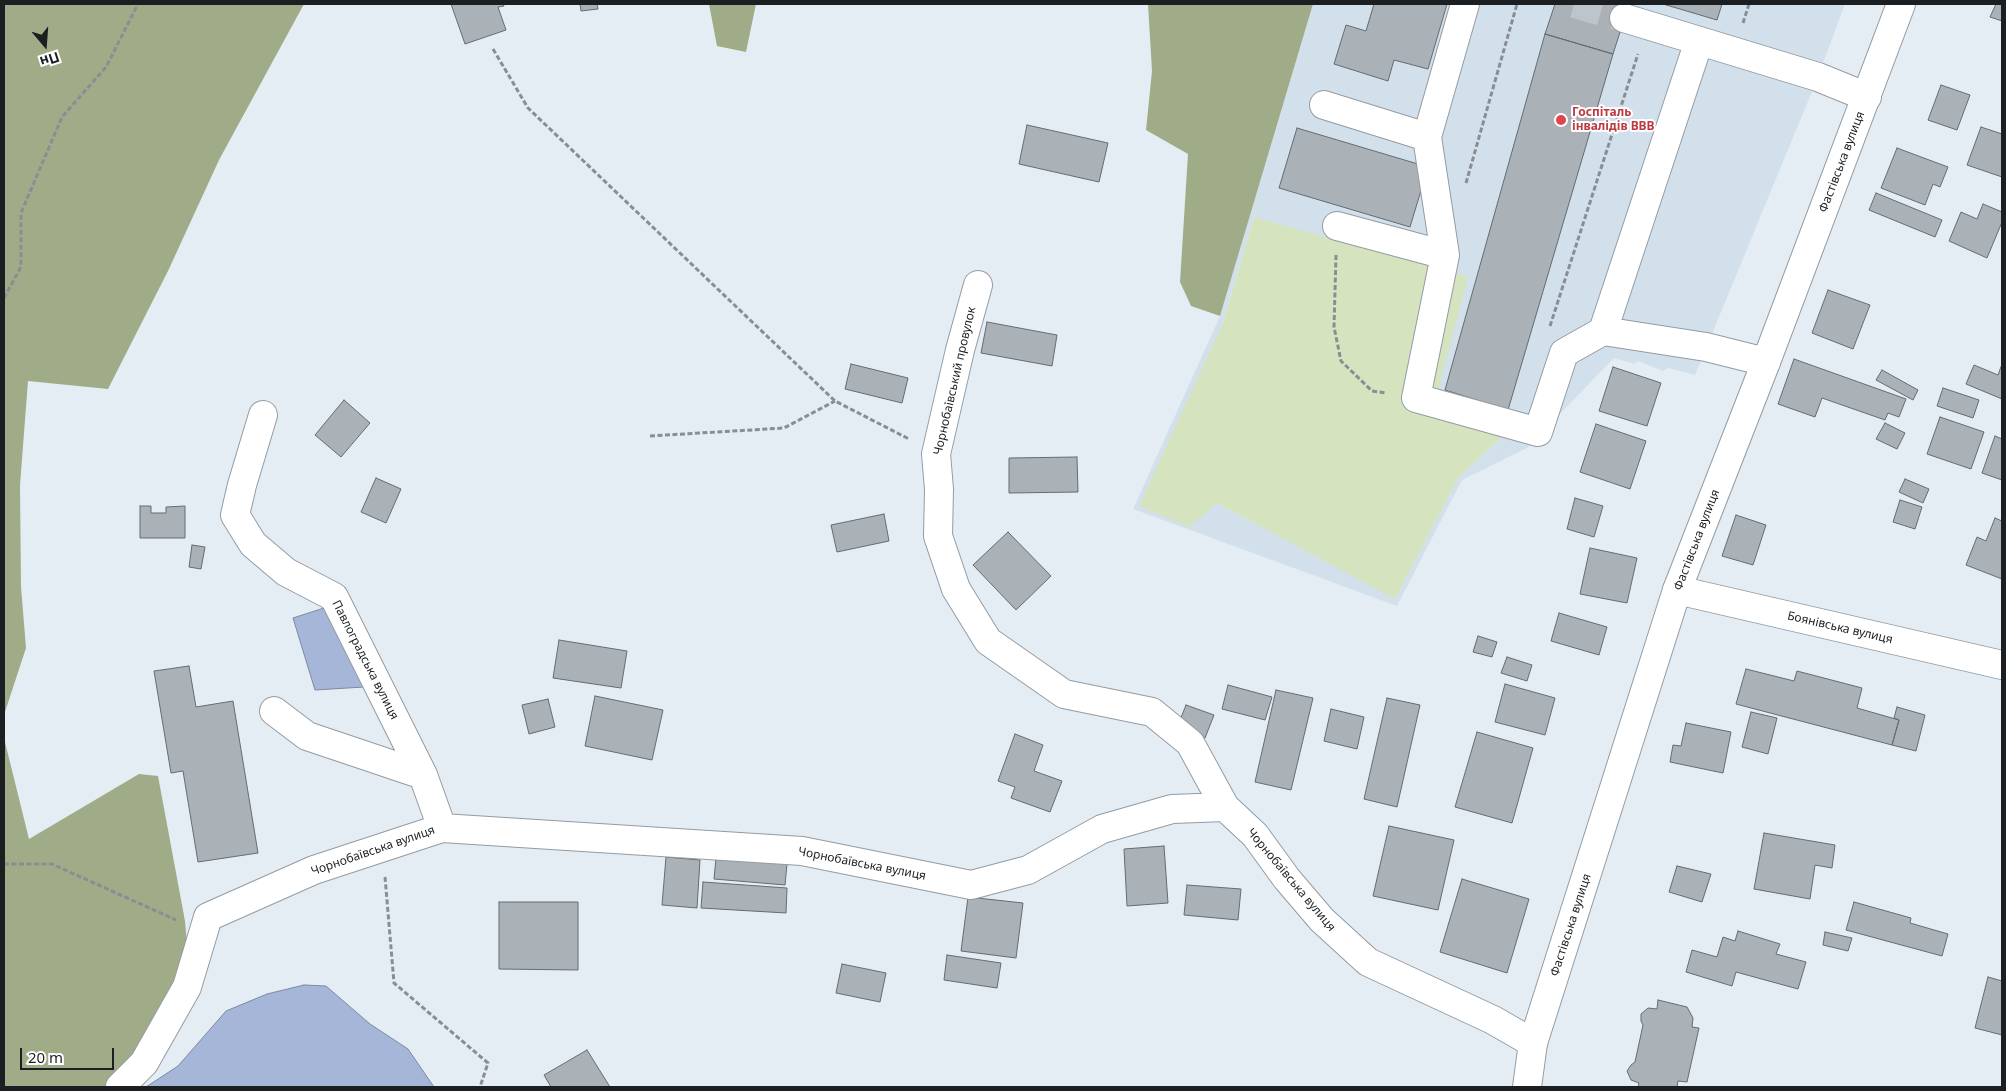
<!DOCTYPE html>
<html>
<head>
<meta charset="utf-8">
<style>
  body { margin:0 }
  #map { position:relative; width:2006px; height:1091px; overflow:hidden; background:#e5edf4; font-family:"Noto Sans",sans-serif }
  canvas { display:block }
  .frame { position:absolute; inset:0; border:5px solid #1c1f21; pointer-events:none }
  .north { position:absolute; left:20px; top:20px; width:50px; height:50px; -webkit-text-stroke:4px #fff; paint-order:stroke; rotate:162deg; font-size:14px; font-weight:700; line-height:20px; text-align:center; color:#1c1f21 }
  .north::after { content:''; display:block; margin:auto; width:18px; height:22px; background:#1c1f21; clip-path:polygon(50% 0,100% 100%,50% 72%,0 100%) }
  .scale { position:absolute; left:20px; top:1048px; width:94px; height:22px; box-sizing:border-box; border:2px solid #1c1f21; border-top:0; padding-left:6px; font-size:15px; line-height:18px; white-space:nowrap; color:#1c1f21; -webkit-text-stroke:4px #fff; paint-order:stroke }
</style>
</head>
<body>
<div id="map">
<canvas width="2006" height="1091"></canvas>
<div class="frame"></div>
<div class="north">Пн</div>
<div class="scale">20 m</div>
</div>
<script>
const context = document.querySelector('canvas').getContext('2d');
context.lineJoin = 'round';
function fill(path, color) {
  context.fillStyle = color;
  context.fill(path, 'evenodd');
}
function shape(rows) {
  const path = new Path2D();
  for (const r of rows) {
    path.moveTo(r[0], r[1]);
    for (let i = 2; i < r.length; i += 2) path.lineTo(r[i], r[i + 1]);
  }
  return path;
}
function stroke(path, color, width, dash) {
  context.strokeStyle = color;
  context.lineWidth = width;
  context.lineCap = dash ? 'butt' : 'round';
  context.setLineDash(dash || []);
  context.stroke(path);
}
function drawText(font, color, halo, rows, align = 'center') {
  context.font = font + ' "Noto Sans",sans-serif';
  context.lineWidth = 4;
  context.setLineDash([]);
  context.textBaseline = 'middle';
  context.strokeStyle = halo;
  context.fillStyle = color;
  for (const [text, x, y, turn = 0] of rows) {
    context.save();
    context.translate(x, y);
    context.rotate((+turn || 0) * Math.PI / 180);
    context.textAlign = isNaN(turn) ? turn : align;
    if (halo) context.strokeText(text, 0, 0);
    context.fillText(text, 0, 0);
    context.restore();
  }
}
fill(shape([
  [1313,4,1845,4,1818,77,1695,375,1668,368,1663,371,1638,361,1634,364,1614,358,1527,448,1462,480,1397,606,1133,509,1220,316],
  [1254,217,1433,409,1509,430,1458,478,1395,598,1217,503,1223,323]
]), '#d2e0ec');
fill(shape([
  [1254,217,1468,277,1433,409,1509,430,1458,478,1395,599,1217,503,1189,527,1139,506,1223,323]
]), '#d6e3bf');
fill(shape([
  [4,4,304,4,219,160,168,271,108,389,28,381,20,485,21,587,26,648,4,715],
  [709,4,756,4,746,52,717,46],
  [1148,4,1313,4,1220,316,1191,306,1180,282,1188,154,1146,130,1152,71],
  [4,738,29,839,139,774,158,776,185,921,187,944,180,979,137,1051,104,1087,4,1087]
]), '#a0ac88');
const water = shape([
  [327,607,364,687,315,690,293,618,327,607],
  [304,985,326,986,370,1024,408,1049,434,1087,146,1087,178,1066,226,1011,267,994,304,985]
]);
fill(water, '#a5b6d8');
stroke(water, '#7c89a1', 1);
const building = shape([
  [451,4,503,4,504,6,498,7,506,30,465,44,451,4],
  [580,4,597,4,598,9,581,11,580,4],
  [1374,4,1447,4,1428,69,1394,60,1388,81,1334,64,1346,25,1366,31,1374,4],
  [1555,4,1629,4,1613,54,1545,34,1555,4],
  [1663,4,1722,4,1717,20,1663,4],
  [1996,4,2002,4,2002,21,1990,17,1996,4],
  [1545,34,1613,54,1508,410,1445,390,1545,34],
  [1941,85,1970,95,1957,130,1928,120,1941,85],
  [1027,125,1108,143,1099,182,1019,164,1027,125],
  [1981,127,2002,134,2002,177,1967,165,1981,127],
  [1297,128,1428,167,1410,227,1279,188,1297,128],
  [1897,148,1948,167,1940,187,1933,184,1925,205,1881,188,1897,148],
  [1876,193,1942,220,1935,237,1869,210,1876,193],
  [1983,204,2002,212,2002,222,1987,258,1949,241,1961,212,1977,219,1983,204],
  [1828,290,1870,305,1853,349,1812,333,1828,290],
  [987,322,1057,335,1052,366,981,353,987,322],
  [1794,359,1906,399,1899,417,1888,413,1885,420,1822,398,1815,417,1778,404,1794,359],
  [851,364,908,378,902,403,845,389,851,364],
  [2002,364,2002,399,1966,384,1974,365,1998,375,2002,364],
  [1613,367,1661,383,1647,426,1599,411,1613,367],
  [1882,370,1918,390,1913,400,1876,380,1882,370],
  [1943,388,1979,400,1973,418,1937,406,1943,388],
  [344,400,370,423,341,457,315,435,344,400],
  [1940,417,1984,432,1971,469,1927,454,1940,417],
  [1885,423,1905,433,1897,449,1876,439,1885,423],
  [1596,424,1646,441,1630,489,1580,472,1596,424],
  [1995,436,2002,439,2002,480,1982,473,1995,436],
  [1077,457,1078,492,1009,493,1009,458,1077,457],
  [376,478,401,489,386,523,361,512,376,478],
  [1905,479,1929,489,1923,503,1899,492,1905,479],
  [1575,498,1603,506,1594,537,1567,529,1575,498],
  [1900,500,1922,507,1915,529,1893,522,1900,500],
  [140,506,151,506,151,513,166,513,166,507,185,506,185,538,140,538,140,506],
  [884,514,889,541,837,552,831,525,884,514],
  [1736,515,1766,525,1753,565,1722,556,1736,515],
  [1995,518,2002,521,2002,579,1966,565,1977,537,1986,541,1995,518],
  [1008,532,1051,576,1016,610,973,565,1008,532],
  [192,545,205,547,201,569,189,567,192,545],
  [1590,548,1637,558,1627,603,1580,594,1590,548],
  [1559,613,1607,627,1599,655,1551,641,1559,613],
  [1478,636,1497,642,1492,657,1473,652,1478,636],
  [559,640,627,651,621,688,553,678,559,640],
  [1507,657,1532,665,1527,681,1501,673,1507,657],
  [189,666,196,707,233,701,258,853,198,862,183,771,171,773,154,671,189,666],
  [1746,669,1794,681,1797,671,1862,688,1857,708,1899,720,1892,745,1736,704,1746,669],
  [1505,684,1555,698,1545,735,1495,722,1505,684],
  [1228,685,1272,697,1265,720,1222,709,1228,685],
  [1276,690,1313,698,1291,790,1255,782,1276,690],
  [595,696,663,710,652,760,585,746,595,696],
  [1387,698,1420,705,1397,807,1364,799,1387,698],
  [548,699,555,727,529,734,522,705,548,699],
  [1186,705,1214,715,1205,738,1177,728,1186,705],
  [1897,707,1925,715,1916,751,1892,745,1899,720,1894,718,1897,707],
  [1331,709,1364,717,1357,749,1324,741,1331,709],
  [1751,712,1777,718,1768,754,1742,747,1751,712],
  [1686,723,1731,732,1723,773,1670,762,1673,745,1681,746,1686,723],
  [1477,732,1533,748,1512,823,1455,807,1477,732],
  [1015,734,1043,745,1034,771,1062,781,1050,812,1011,798,1015,787,998,781,1015,734],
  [1389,826,1454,840,1438,910,1373,896,1389,826],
  [1764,833,1835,845,1832,868,1815,865,1810,899,1754,889,1764,833],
  [1164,846,1168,903,1127,906,1124,849,1164,846],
  [666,857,700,860,697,908,662,905,666,857],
  [716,858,787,864,785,885,714,879,716,858],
  [1677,866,1711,874,1702,902,1669,892,1677,866],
  [1462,879,1529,899,1507,973,1440,952,1462,879],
  [703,882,787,888,786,913,701,908,703,882],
  [1187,885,1241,889,1238,920,1184,915,1187,885],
  [968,897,1023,903,1016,958,961,951,968,897],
  [499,902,578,902,578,970,499,969,499,902],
  [1854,902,1911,918,1910,923,1948,934,1942,956,1846,930,1854,902],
  [1738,931,1780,944,1776,954,1806,962,1798,989,1736,972,1732,986,1686,972,1692,950,1717,957,1723,937,1735,941,1738,931],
  [1825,932,1852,938,1848,951,1823,945,1825,932],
  [947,955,1001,963,997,988,944,980,947,955],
  [842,964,886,973,880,1002,836,993,842,964],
  [1988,977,2002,981,2002,1035,1975,1028,1988,977],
  [1658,1000,1687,1007,1693,1018,1692,1027,1699,1028,1687,1082,1678,1081,1677,1087,1638,1087,1639,1083,1631,1080,1627,1071,1631,1065,1635,1062,1643,1025,1641,1021,1641,1014,1648,1008,1657,1009,1658,1000],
  [587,1050,610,1087,551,1087,544,1075,587,1050]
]);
fill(building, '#aab2b8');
stroke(building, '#646b71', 1);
stroke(shape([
  [1574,4,1624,18]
]), '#bdc4ca', 28, [28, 14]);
const minor = shape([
  [1465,4,1427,137,1445,255,1416,398,1538,432,1564,353,1603,331,1699,41],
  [1624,18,1818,77,1867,97],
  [1324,105,1427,137],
  [1337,226,1445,255],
  [978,285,960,350,936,454,939,489,938,536,956,589,988,641,1064,694,1152,712,1190,743,1225,807],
  [1603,331,1706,347,1766,362],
  [263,415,242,485,235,515,253,544,286,572,334,597,423,775,442,828],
  [1677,590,2002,665],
  [274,711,307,736,423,775],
  [120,1087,144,1063,187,987,208,917,314,870,442,828,802,851,971,885,1028,870,1102,829,1172,809,1225,807,1255,835,1287,879,1322,920,1368,962,1493,1020,1533,1043]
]);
const major = shape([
  [1527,1087,1533,1043,1677,590,1766,362,1901,4]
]);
stroke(minor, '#949ba2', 30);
stroke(major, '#949ba2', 30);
stroke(shape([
  [1743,23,1749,4],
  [493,49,528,108,835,401,909,439],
  [1466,183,1517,4],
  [1336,255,1334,327,1341,361,1372,391,1386,393],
  [4,298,21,267,21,213,62,117,106,67,138,4],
  [1550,326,1638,54],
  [650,436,784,428,835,401],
  [4,864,52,864,176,920],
  [385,877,394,983,488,1063,480,1087]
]), '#888e92', 3, [5, 2.5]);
stroke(minor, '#fff', 28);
stroke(major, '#fff', 28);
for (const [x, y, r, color] of [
  [1561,120,6,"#e0444e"]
]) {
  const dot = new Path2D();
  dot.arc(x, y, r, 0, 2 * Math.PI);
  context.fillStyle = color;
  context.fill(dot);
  stroke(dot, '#fff', 2);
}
drawText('bold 12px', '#be3a42', '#fff', [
  ["Госпіталь",1572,113],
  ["інвалідів ВВВ",1572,127]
], 'left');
drawText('12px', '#1c1f21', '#fff', [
  ["Фастівська вулиця",1842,162,-69],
  ["Чорнобаївський провулок",955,381,-77],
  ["Фастівська вулиця",1697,540,-69],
  ["Боянівська вулиця",1840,628,13],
  ["Павлоградська вулиця",365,660,63],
  ["Чорнобаївська вулиця",373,851,-19],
  ["Чорнобаївська вулиця",862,864,11],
  ["Чорнобаївська вулиця",1291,880,50],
  ["Фастівська вулиця",1571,925,-72]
]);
</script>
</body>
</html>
